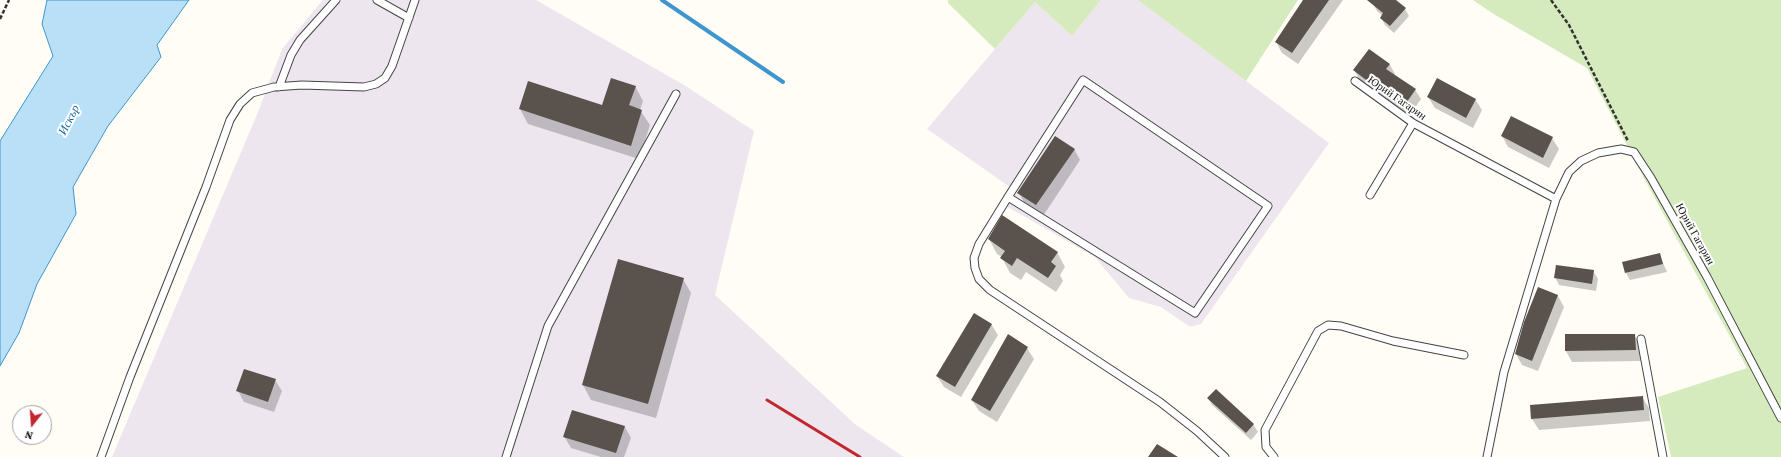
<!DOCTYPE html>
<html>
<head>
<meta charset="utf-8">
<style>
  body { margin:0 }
  #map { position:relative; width:1781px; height:457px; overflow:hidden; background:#fffdf5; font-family:"Crimson Pro",serif }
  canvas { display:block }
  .north { position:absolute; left:12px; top:405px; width:40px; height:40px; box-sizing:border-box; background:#fff; border:1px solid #a0a0a0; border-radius:50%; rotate:197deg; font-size:11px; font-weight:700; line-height:16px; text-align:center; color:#111 }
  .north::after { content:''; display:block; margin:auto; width:14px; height:18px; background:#c4262e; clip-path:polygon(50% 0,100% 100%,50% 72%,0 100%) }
</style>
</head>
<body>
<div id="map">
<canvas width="1781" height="457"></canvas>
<div class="north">N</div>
</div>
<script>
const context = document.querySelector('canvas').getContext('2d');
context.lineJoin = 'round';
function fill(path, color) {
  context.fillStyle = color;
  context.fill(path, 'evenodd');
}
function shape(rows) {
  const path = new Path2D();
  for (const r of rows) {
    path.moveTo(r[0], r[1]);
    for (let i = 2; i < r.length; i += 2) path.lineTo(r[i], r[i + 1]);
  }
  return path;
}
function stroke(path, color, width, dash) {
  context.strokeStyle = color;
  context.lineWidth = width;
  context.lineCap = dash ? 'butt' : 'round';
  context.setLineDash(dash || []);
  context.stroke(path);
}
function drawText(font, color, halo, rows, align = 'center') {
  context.font = font + ' "Crimson Pro",serif';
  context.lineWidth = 4;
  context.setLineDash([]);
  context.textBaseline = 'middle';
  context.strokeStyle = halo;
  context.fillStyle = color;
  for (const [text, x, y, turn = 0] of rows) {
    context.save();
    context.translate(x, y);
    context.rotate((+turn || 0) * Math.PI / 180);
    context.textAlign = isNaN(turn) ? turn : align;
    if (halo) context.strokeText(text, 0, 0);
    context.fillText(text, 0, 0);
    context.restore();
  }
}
fill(shape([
  [323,0,536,0,684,85,754,131,715,295,856,425,904,457,112,457,258,112,282,49],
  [1101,0,1138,0,1329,143,1201,324,1190,327,1161,307,1129,298,1095,257,1006,206,1017,192,927,129,1035,2,1072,36]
]), '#eee6ef');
fill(shape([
  [948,0,1101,0,1072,36,1035,2,995,49,948,3],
  [1138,0,1298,0,1246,81],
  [1473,0,1781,0,1781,457,1671,457,1658,397,1747,368,1645,180,1587,68,1492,13]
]), '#d5ebbd');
const water = shape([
  [47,0,189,0,157,45,161,57,108,126,73,187,76,214,37,284,19,333,0,366,0,141,53,56,42,24,47,0]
]);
fill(water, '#b9e0f7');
stroke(water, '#3f96cf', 1);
fill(shape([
  [1304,0,1343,0,1298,64,1282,53,1276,42],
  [1377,0,1394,0,1405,9,1409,16,1394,33,1385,25,1381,18,1383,16,1377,11,1373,4],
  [1369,50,1390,65,1395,74,1394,76,1415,90,1421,99,1410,115,1380,94,1380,95,1360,80,1354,70],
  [635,86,643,101,640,110,650,125,639,159,528,124,520,109,602,107],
  [1428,97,1475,99,1482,110,1473,128,1435,108],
  [1502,136,1552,138,1559,149,1549,168,1508,147],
  [1074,149,1080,160,1043,216,1025,204,1019,193],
  [989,239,1057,252,1065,267,1060,275,1063,281,1056,292,1026,272,1021,280,1010,273,1002,258,1002,257,997,254],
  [1659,254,1667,272,1630,280,1626,273],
  [619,260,683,279,691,293,656,418,591,400,583,385],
  [1593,271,1598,279,1596,291,1559,285,1555,277],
  [1539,289,1558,296,1564,307,1538,371,1522,365,1516,354],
  [991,324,998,335,961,397,944,387,937,376],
  [1634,335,1641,346,1641,361,1572,362,1566,351],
  [1027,348,1034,359,997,422,979,411,972,400],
  [275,380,282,391,274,412,244,402,238,391],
  [1642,397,1649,408,1650,421,1539,430,1532,419,1531,406],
  [1208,398,1253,424,1258,432,1251,440,1212,405],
  [625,427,631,438,624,457,601,457,571,448,564,436]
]), '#0003');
stroke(shape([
  [662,0,783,82]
]), '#3f96cf', 4);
fill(shape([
  [1303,0,1329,0,1292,53,1275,42],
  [1367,0,1396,0,1406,8,1390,26,1380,18,1383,13],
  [1369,49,1390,64,1386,69,1416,89,1404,106,1375,85,1374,86,1353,70],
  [611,78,636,86,629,105,642,110,631,146,519,109,528,81,602,105],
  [1437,78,1476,99,1466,118,1427,97],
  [1511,116,1553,137,1543,158,1501,136],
  [1055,136,1075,149,1036,205,1017,193],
  [1002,215,1058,252,1051,262,1056,266,1048,278,1017,258,1012,266,1000,258,1005,251,988,239],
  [1660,253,1663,264,1625,273,1622,262],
  [618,259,684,278,648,404,582,385],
  [1556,265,1594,270,1592,284,1554,278],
  [1538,287,1558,295,1532,361,1515,354,1524,322],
  [974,313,992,324,955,387,936,376],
  [1008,334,1028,347,990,411,971,400],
  [1565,334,1635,334,1636,350,1565,351],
  [244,369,276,379,268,402,236,391],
  [1216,389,1254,424,1246,433,1207,398],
  [1643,396,1644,410,1531,419,1530,405],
  [572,410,625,426,616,453,563,437],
  [1157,444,1178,457,1148,457]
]), '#5a524d');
const lane = shape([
  [377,0,409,18],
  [1355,81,1413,123,1556,199],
  [279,87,291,55,300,40,336,0],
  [1370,195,1413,123],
  [1008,197,1195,313,1268,206,1083,80,1008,197,979,244,974,258,975,268,979,279,990,290,1160,402,1197,431,1225,457],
  [1641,339,1663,457],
  [101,457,130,377,206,187,230,120,240,104,252,93,274,87,302,85,364,87,376,84,385,78,392,66,415,0],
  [506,457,548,326,676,94],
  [1274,457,1266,447,1265,430,1318,331,1328,325,1341,326,1393,341,1464,355],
  [1487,457,1504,372,1556,199,1569,172,1581,161,1598,153,1621,149,1634,152,1651,178,1707,277,1781,418]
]);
stroke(lane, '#444', 9);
stroke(shape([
  [1551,0,1569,25,1628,141],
  [0,19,9,0]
]), '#333', 2.5, [4, 2]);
stroke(lane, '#fff', 7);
stroke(shape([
  [767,400,860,457]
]), '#c4262e', 3);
drawText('11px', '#111', '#fff', [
  ["Юрий Гагарин",1397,98,35],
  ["Юрий Гагарин",1695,234,61]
]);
drawText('italic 12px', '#1768a6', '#fff', [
  ["Искър",69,120,-63]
]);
</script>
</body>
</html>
